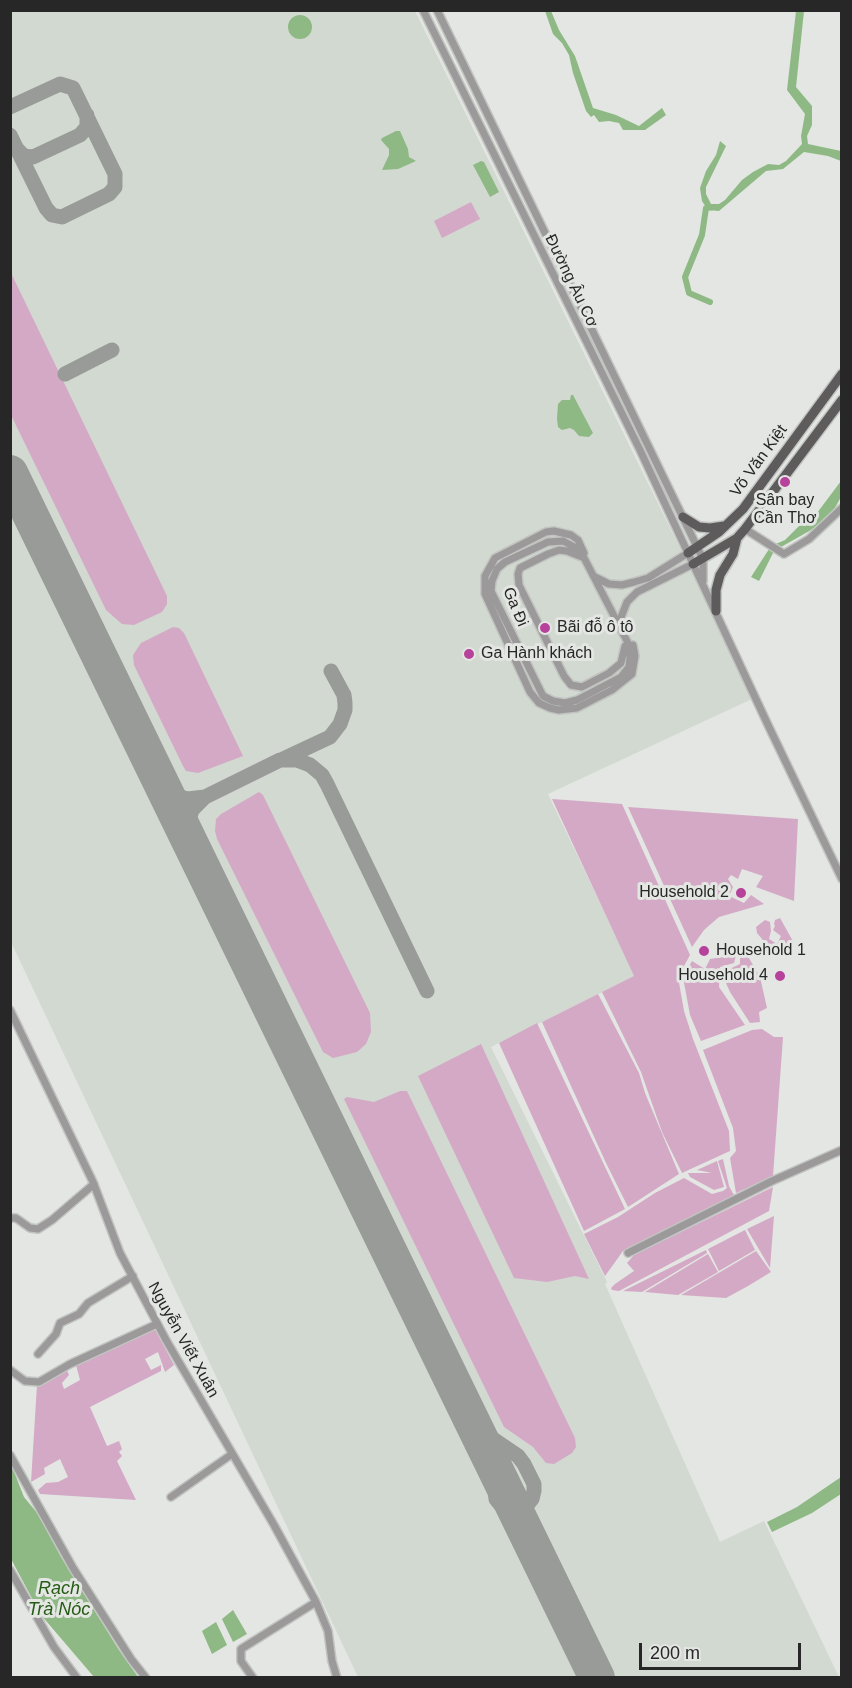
<!DOCTYPE html>
<html>
<head>
<meta charset="utf-8">
<style>
  body { margin:0 }
  #map { position:relative; width:852px; height:1688px; overflow:hidden; background:#e3e6e2; font-family:Helvetica,sans-serif }
  canvas { display:block }
  .frame { position:absolute; inset:0; border:12px solid #262726; pointer-events:none }
  .scale { position:absolute; left:639px; top:1643px; width:162px; height:27px; box-sizing:border-box; border:3px solid #262726; border-top:0; padding-left:8px; font-size:18px; line-height:21px; white-space:nowrap; color:#262726; -webkit-text-stroke:4px #e3e6e2; paint-order:stroke }
</style>
</head>
<body>
<div id="map">
<canvas width="852" height="1688"></canvas>
<div class="frame"></div>
<div class="scale">200 m</div>
</div>
<script>
const context = document.querySelector('canvas').getContext('2d');
context.lineJoin = 'round';
function fill(path, color) {
  context.fillStyle = color;
  context.fill(path, 'evenodd');
}
function shape(rows) {
  const path = new Path2D();
  for (const r of rows) {
    if (r.length === 3) {
      path.moveTo(r[0] + r[2], r[1]);
      path.arc(r[0], r[1], r[2], 0, 2 * Math.PI);
      continue;
    }
    path.moveTo(r[0], r[1]);
    for (let i = 2; i < r.length; i += 2) path.lineTo(r[i], r[i + 1]);
  }
  return path;
}
function stroke(path, color, width, dash) {
  context.strokeStyle = color;
  context.lineWidth = width;
  context.lineCap = dash ? 'butt' : 'round';
  context.setLineDash(dash || []);
  context.stroke(path);
}
function drawText(font, color, halo, rows, align = 'center') {
  context.font = font + ' Helvetica,sans-serif';
  context.lineWidth = 6;
  context.setLineDash([]);
  context.textBaseline = 'middle';
  context.strokeStyle = halo;
  context.fillStyle = color;
  for (const [text, x, y, turn = 0] of rows) {
    context.save();
    context.translate(x, y);
    context.rotate((+turn || 0) * Math.PI / 180);
    context.textAlign = isNaN(turn) ? turn : align;
    if (halo) context.strokeText(text, 0, 0);
    context.fillText(text, 0, 0);
    context.restore();
  }
}
fill(shape([
  [10,11,415,11,754,698,548,794,635,976,491,1047,607,1282,605,1284,720,1542,764,1521,839,1677,358,1677,11,942]
]), '#d2d9d1');
fill(shape([
  [471,202,480,219,442,238,434,221],
  [11,273,167,596,167,604,162,612,134,625,122,624,106,610,11,415],
  [173,627,179,628,184,633,243,756,198,773,186,771,183,766,134,665,133,655,141,643],
  [259,792,263,795,370,1013,371,1032,366,1044,357,1052,333,1058,323,1052,217,839,215,831,216,819,221,814],
  [552,799,622,804,690,955,678,977,684,1011,693,1039,729,1131,730,1151,682,1173,662,1132,641,1072,602,992,634,976],
  [628,807,798,819,794,901,756,887,763,876,742,869,738,879,731,875,728,879,733,887,729,896,744,903,751,895,764,904,719,917,704,930,692,947],
  [780,918,794,943,788,952,777,944,780,952,769,955,762,939,757,933,756,927,765,920,770,922,771,931,769,939,777,944,781,936,773,930,775,926,774,924,775,920],
  [746,953,760,977,767,1008,759,1012,760,1022,750,1023,730,992,725,981,723,972,740,964,740,957],
  [736,955,734,963,720,967,719,987,745,1025,701,1041,690,1015,683,977,692,961,705,969,710,959],
  [598,994,639,1073,645,1093,679,1174,628,1207,606,1163,542,1022],
  [537,1023,625,1209,584,1231,499,1043],
  [762,1029,774,1037,783,1037,773,1176,736,1193,730,1158,736,1151,733,1128,703,1050,752,1030],
  [481,1044,589,1279,575,1276,547,1282,514,1278,418,1076],
  [400,1091,407,1091,575,1438,576,1447,572,1453,554,1464,546,1463,533,1447,504,1427,344,1099,347,1097,374,1102],
  [723,1159,729,1186,735,1197,623,1251,605,1276,584,1234,618,1217,655,1193,684,1178,712,1194,723,1191,727,1188,718,1161],
  [717,1161,724,1187,714,1190,690,1177,688,1173,712,1173,697,1170],
  [773,1187,769,1211,619,1291,612,1290,611,1288,615,1284,634,1271,627,1263,634,1255],
  [774,1216,770,1268,747,1229],
  [745,1230,755,1250,719,1271,708,1249],
  [706,1250,707,1253,642,1292,623,1291],
  [756,1251,771,1272,748,1286,726,1298,681,1295],
  [708,1254,718,1272,678,1295,645,1292],
  [155,1329,174,1365,165,1372,158,1352,145,1359,151,1370,161,1365,161,1371,90,1407,107,1446,119,1441,122,1449,119,1452,122,1456,117,1461,136,1500,40,1494,38,1490,46,1483,58,1482,68,1477,60,1459,44,1468,45,1474,31,1482,37,1385,54,1378,66,1368,69,1375,62,1383,64,1389,80,1380,76,1365]
]), '#d4a9c6');
fill(shape([
  [545,11,551,11,559,30,575,56,593,108,616,115,639,126,662,108,666,115,645,130,623,130,619,123,609,121,599,122,594,115,591,117,586,111,573,73,569,55,562,43,553,34],
  [796,11,804,11,796,87,812,106,812,125,807,136,808,144,841,151,841,161,828,156,804,152,783,169,766,171,719,211,708,210,702,201,700,188,706,171,716,155,720,141,726,146,706,187,706,194,711,204,719,204,725,200,742,180,753,172,768,164,779,165,786,161,802,144,801,136,805,114,787,90],
  [300,27,12],
  [396,131,400,131,408,149,409,157,416,161,398,169,382,170,389,155,389,149,381,140,382,138],
  [481,161,484,162,499,192,490,197,473,165],
  [571,395,573,395,593,433,589,437,579,436,574,430,570,428,562,430,558,427,557,419,558,404,562,400,570,400],
  [841,481,841,497,831,515,811,530,774,551,759,581,751,577,771,546,785,540,806,519,817,513],
  [11,1464,24,1497,38,1514,61,1557,119,1650,138,1677,94,1677,41,1615,11,1559],
  [841,1477,841,1494,812,1513,772,1532,767,1522,797,1507],
  [233,1610,247,1634,233,1642,222,1619],
  [216,1622,227,1645,212,1654,202,1631]
]), '#8eb984');
stroke(shape([
  [710,302,689,293,685,277,702,235,706,208,714,207]
]), '#8eb984', 6);
stroke(shape([
  [10,107,60,84,73,88,115,174,115,187,109,194,66,215,62,217,52,215,46,208,10,135],
  [17,149,24,156,33,157,80,135,87,127,87,115],
  [65,374,112,350],
  [283,759,330,737,340,724,345,710,345,703,344,695,331,671],
  [157,773,165,786,180,797,188,799,205,797],
  [193,848,189,837,189,820,192,810,205,797,280,760,297,760,310,765,322,775,327,784,427,991],
  [467,1410,490,1437,518,1456,524,1464,534,1484,534,1491,532,1499,527,1505,519,1508,508,1508,500,1504,496,1499,493,1470,489,1456]
]), '#999b98', 15);
stroke(shape([
  [10,473,597,1678]
]), '#999b98', 36);
const minor = shape([
  [423,10,640,450,768,725,842,879],
  [437,10,703,559,703,581],
  [745,529,784,554,809,539,842,508],
  [563,541,580,550,629,645,630,657,629,667,621,677,577,700,565,703,553,701,543,696,491,591,492,581,497,569,505,562,548,542,563,541],
  [584,553,578,540,571,535,554,531,546,532,495,558,485,576,485,594,530,692,539,703,550,708,559,710,577,708,612,690,632,674,635,656,633,645],
  [582,557,567,551,559,550,548,554,520,568,518,574,519,585,564,676,571,685,582,687,609,673,621,663,625,646],
  [595,577,609,584,622,585,634,582,648,578,688,553],
  [618,625,627,602,637,592,693,564],
  [10,1010,93,1182,120,1253,166,1340,274,1525,316,1602,328,1631,332,1661,337,1678],
  [10,1218,16,1218,30,1228,38,1229,52,1220,94,1184],
  [628,1253,772,1181,842,1150],
  [38,1354,56,1334,60,1323,79,1314,88,1303,133,1276],
  [10,1370,25,1381,39,1382,70,1364,157,1324],
  [10,1455,73,1568,131,1659,146,1678],
  [171,1497,232,1454],
  [10,1570,54,1647,77,1678],
  [253,1678,241,1661,241,1649,316,1602]
]);
const major = shape([
  [683,517,699,527,710,528,724,526],
  [688,553,719,532,743,509,842,374],
  [693,564,737,538,745,529,842,400],
  [716,611,716,590,720,575,733,554,737,538]
]);
stroke(minor, '#c1c4c0', 10);
stroke(major, '#c1c4c0', 12);
stroke(minor, '#9b999a', 7);
stroke(major, '#5e5b5d', 9);
for (const [x, y, r, color] of [
  [785,482,6,"#b7429b"],
  [545,628,6,"#b7429b"],
  [469,654,6,"#b7429b"],
  [741,893,6,"#b7429b"],
  [704,951,6,"#b7429b"],
  [780,976,6,"#b7429b"]
]) {
  const dot = new Path2D();
  dot.arc(x, y, r, 0, 2 * Math.PI);
  context.fillStyle = color;
  context.fill(dot);
  stroke(dot, '#e3e6e2', 2);
}
drawText('16px', '#262726', '#e3e6e2', [
  ["Đường Âu Cơ",571,281,64],
  ["Võ Văn Kiệt",759,461,-54],
  ["Ga Đi",515,607,67],
  ["Nguyễn Viết Xuân",183,1340,61]
]);
drawText('16px', '#262726', '#e3e6e2', [
  ["Sân bay",785,501,"center"],
  ["Cần Thơ",785,519,"center"],
  ["Bãi đỗ ô tô",557,628],
  ["Ga Hành khách",481,654],
  ["Household 2",729,893,"right"],
  ["Household 1",716,951],
  ["Household 4",768,976,"right"]
], 'left');
drawText('italic 18px', '#255b14', '#e3e6e2', [
  ["Rạch",59,1589],
  ["Trà Nóc",59,1610]
]);
</script>
</body>
</html>
